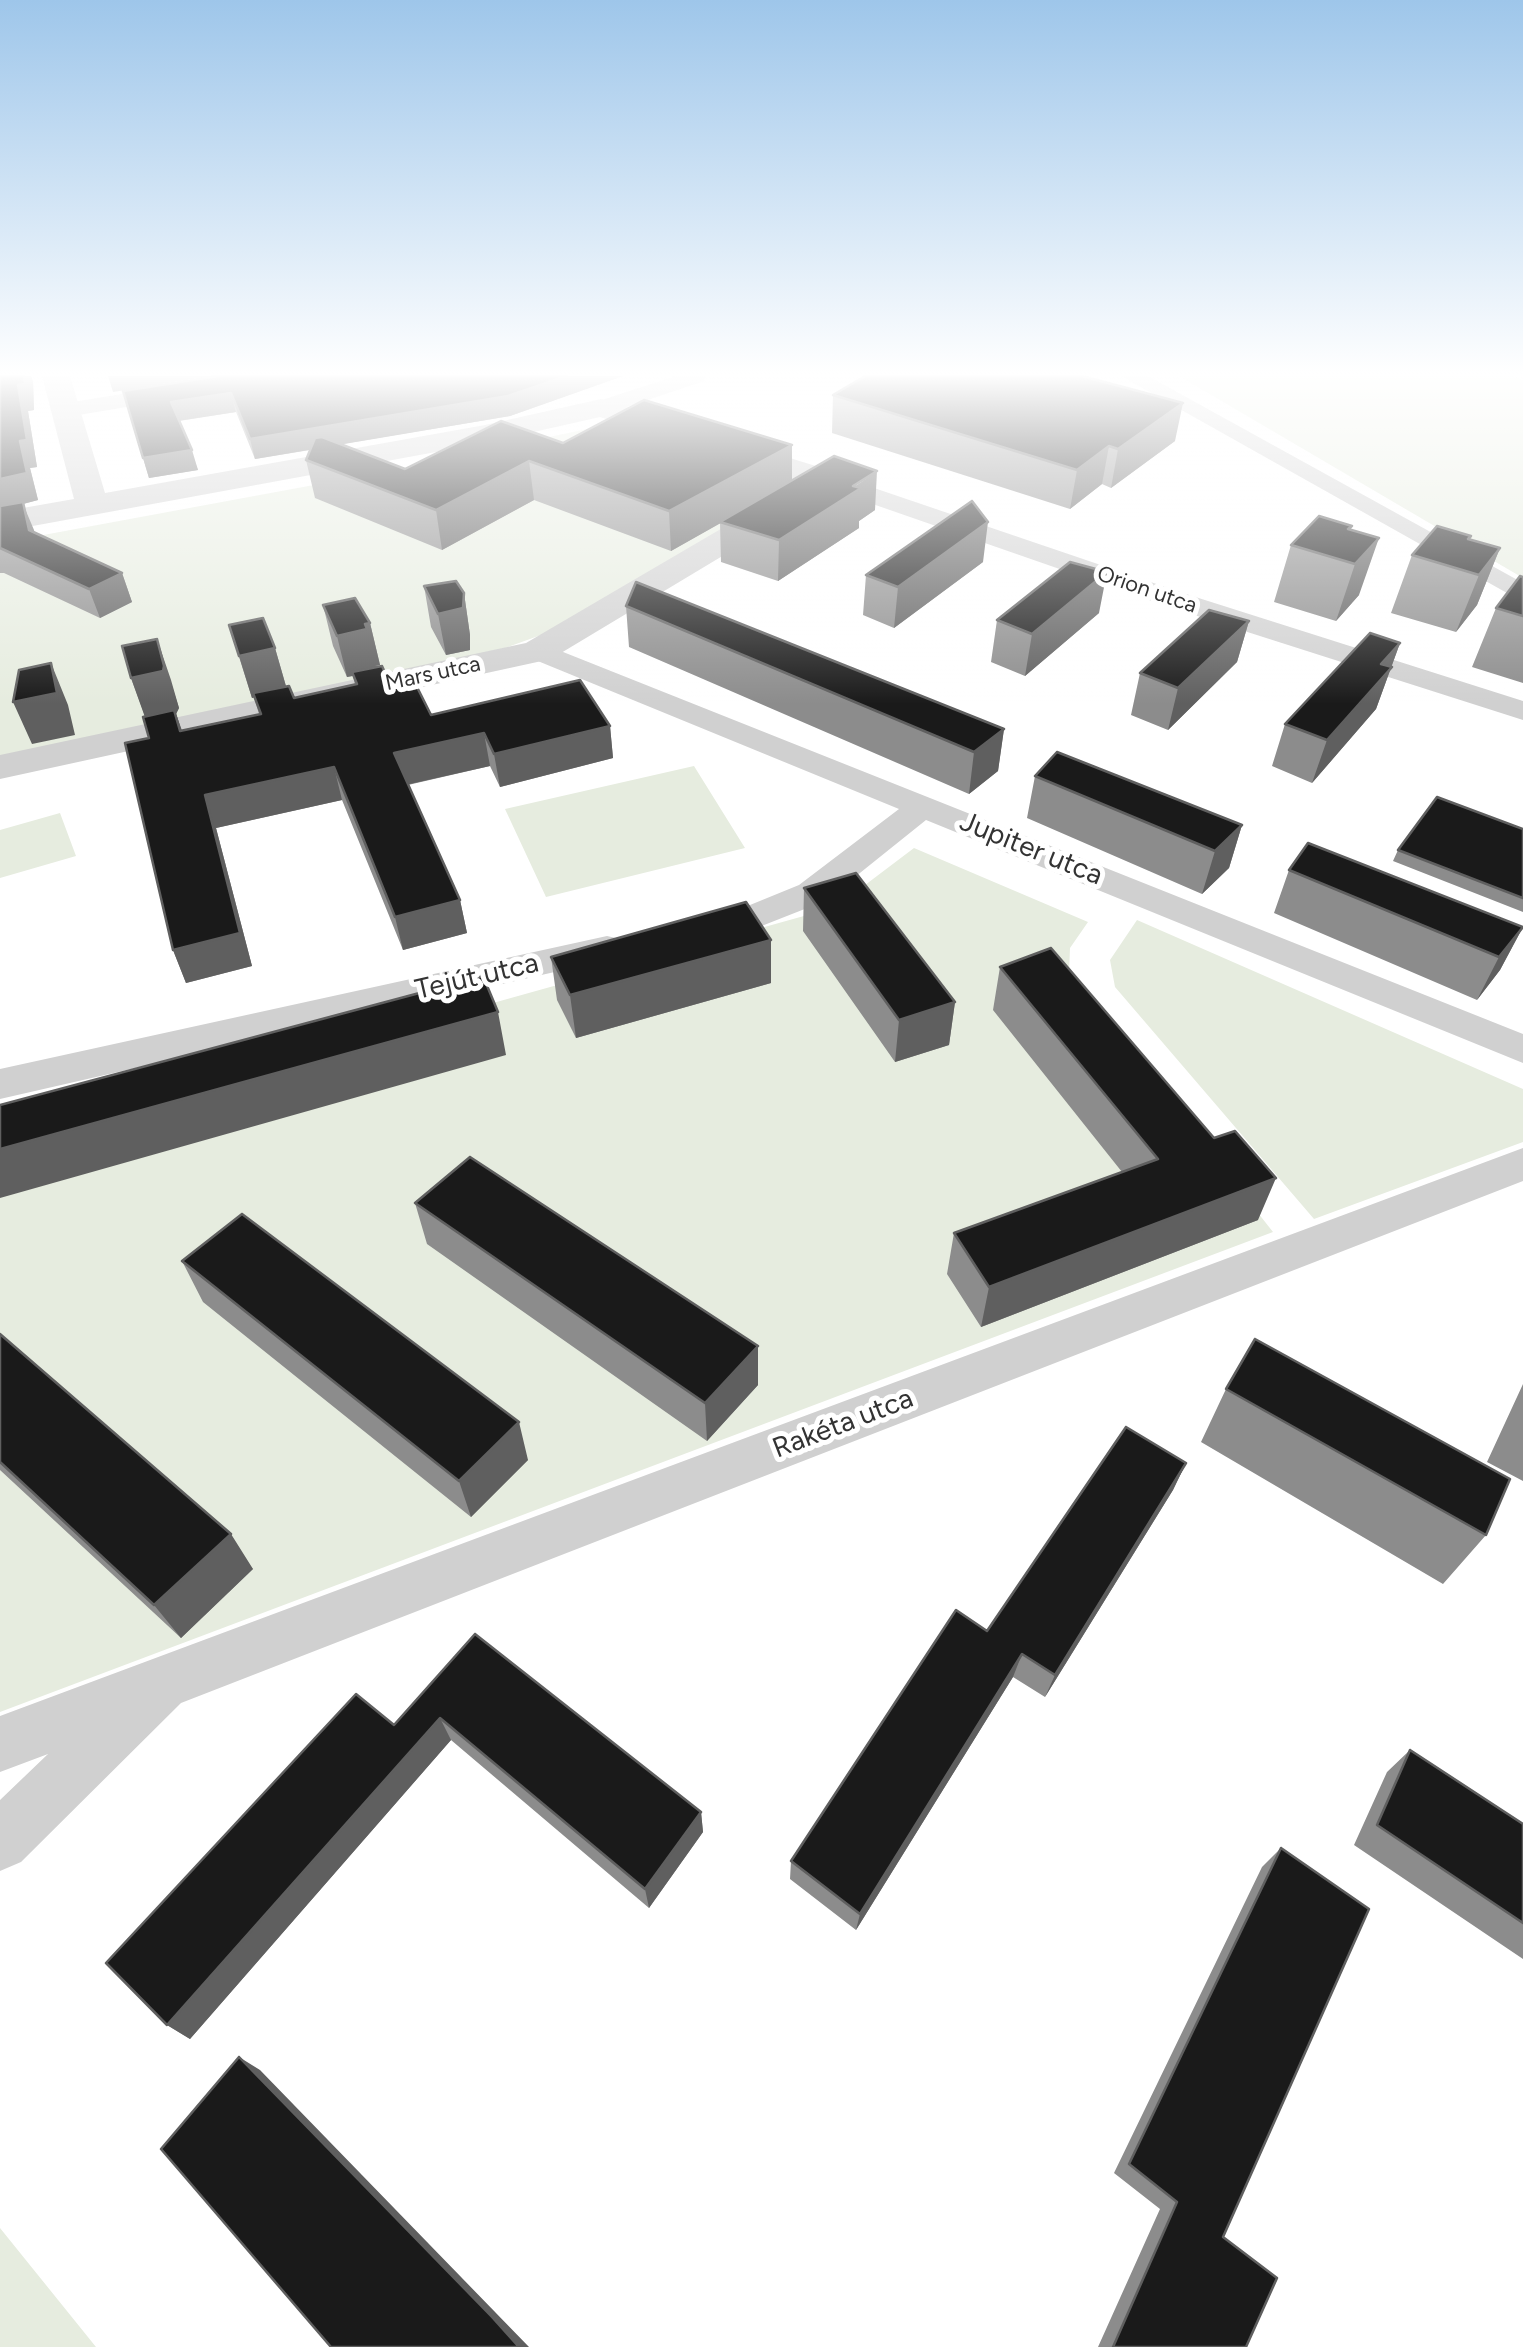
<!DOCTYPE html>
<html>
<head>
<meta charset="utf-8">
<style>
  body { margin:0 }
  canvas { display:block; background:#fff }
</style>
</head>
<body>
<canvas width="1523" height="2347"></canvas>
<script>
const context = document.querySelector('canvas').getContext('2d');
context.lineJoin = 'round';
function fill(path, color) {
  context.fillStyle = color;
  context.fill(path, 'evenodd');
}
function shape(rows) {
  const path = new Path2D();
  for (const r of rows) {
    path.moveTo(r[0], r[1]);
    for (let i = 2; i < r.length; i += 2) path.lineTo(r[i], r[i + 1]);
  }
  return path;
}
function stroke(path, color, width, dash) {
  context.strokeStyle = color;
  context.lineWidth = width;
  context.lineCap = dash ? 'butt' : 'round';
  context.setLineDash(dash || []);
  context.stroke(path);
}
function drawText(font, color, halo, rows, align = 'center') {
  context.font = font + ' Figtree,sans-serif';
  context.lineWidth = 10;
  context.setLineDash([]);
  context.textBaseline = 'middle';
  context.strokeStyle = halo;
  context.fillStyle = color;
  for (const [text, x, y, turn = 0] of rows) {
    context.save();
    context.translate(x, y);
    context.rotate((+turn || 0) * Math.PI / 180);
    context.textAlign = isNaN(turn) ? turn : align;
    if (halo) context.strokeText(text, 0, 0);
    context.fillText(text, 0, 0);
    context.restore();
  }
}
fill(shape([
  [1179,376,1514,376,1523,380,1523,578],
  [611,424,802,481,566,626,505,648,0,758,0,543,368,475],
  [694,766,745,848,546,897,505,809],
  [60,813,76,856,0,878,0,830],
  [914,848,1088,922,1070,948,1069,973,1273,1232,0,1712,0,1141,836,907],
  [1137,920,1523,1089,1523,1142,1314,1219,1115,987,1110,960],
  [0,2228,96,2347,0,2347]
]), '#e6ecdf');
fill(shape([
  [231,376,280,376,269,383,67,417,55,410,67,403,231,376],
  [675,376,707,376,704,381,609,413,593,413,589,408,593,403,675,376],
  [1121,376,1148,376,1523,583,1523,602,1121,376],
  [827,472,1186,594,1523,701,1523,720,1166,606,818,485,814,480,827,472],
  [538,642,1523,1034,1523,1063,926,820,825,901,759,927,700,940,687,936,682,928,687,920,750,905,799,885,899,809,528,657,523,651,528,645,538,642],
  [607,936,620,939,625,948,620,957,0,1099,0,1069,607,936],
  [1523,1148,1523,1181,181,1703,21,1862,0,1871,0,1800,48,1754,0,1772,0,1716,1523,1148]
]), '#d0d0d0');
fill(shape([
  [42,376,70,376,105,493,485,425,601,399,838,473,843,480,838,487,827,489,816,487,600,417,485,443,0,532,0,512,74,499,42,376],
  [783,496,794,499,799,506,794,513,551,659,0,779,0,755,526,643,772,499,783,496]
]), '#d0d0d0');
fill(shape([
  [0,376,33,381,34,410,28,411,37,467,30,468,38,500,23,504,34,533,122,573,132,602,100,618,4,573,0,573],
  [218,376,623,376,510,416,342,444,405,469,563,443,792,445,792,480,875,510,859,521,859,528,778,581,721,562,720,523,671,551,534,500,442,550,315,498,306,460,310,450,255,459,236,412,179,421,198,470,149,478,123,391],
  [833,395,1175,441,1111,488,1102,484,1070,509,832,433],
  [1352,526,1351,530,1359,595,1336,621,1274,602,1291,545],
  [1471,536,1470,540,1500,548,1477,605,1456,632,1391,613,1412,555],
  [983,562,894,628,863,615,866,575],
  [1523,577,1523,683,1472,667,1496,608],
  [424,586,464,593,470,635,470,650,446,655,431,627],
  [323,605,370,623,380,665,375,666,376,667,392,688,431,715,610,726,613,758,500,787,490,766,408,785,460,900,467,933,403,950,342,800,216,828,252,966,186,983,173,950,149,738,145,716,131,678,157,639,179,708,176,714,182,731,259,714,254,697,252,698,229,625,275,648,286,686,294,698,355,685,353,676,347,677,333,646],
  [626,606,1004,729,998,771,969,794,629,647],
  [1099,613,1025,676,991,662,997,620],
  [1249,621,1237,662,1168,730,1131,715,1140,673],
  [1400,643,1376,709,1312,783,1272,766,1285,724],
  [1035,776,1242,825,1229,868,1202,894,1027,818],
  [1523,829,1523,912,1393,861,1398,850],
  [1289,870,1523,927,1500,970,1477,1000,1274,913],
  [804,888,955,1002,949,1045,895,1062,803,931],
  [771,940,771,983,576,1038,557,1000,551,957],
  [1000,967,1214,1138,1258,1220,981,1327,947,1274,954,1233,1122,1172,993,1010],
  [415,1203,758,1346,758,1385,707,1441,427,1244],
  [182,1261,528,1460,471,1517,203,1302],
  [0,1334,253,1569,181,1638,0,1470],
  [1523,1384,1523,1481,1487,1462],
  [1226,1389,1486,1535,1443,1584,1201,1442],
  [1186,1463,1173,1490,1045,1697,1013,1677,856,1930,790,1879,791,1861,987,1631],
  [475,1634,701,1812,703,1832,649,1908,451,1740,190,2039,167,2025,394,1725],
  [1410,1750,1523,1824,1523,1959,1354,1845,1387,1772],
  [1281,1848,1223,2237,1246,2347,1098,2347,1160,2209,1114,2173,1262,1867]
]), '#8c8c8c');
fill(shape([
  [24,376,31,376,33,381,34,410,28,411,37,467,30,468,38,500,23,504,34,530,40,558,0,509,0,479,20,441,18,385],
  [108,376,211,376,113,392],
  [567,376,623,376,510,416,255,459,250,439],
  [231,393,236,412,177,421,171,402],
  [1183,403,1175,441,1111,488,1118,449],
  [792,445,792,483,671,551,669,511],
  [1109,446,1102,484,1070,509,1077,470],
  [192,450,198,470,149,478,143,458],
  [529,461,534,500,442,550,436,510],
  [877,471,875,510,859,521,859,528,778,581,779,540],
  [988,522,983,562,894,628,898,587],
  [1379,538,1359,595,1336,621,1355,564],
  [1500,548,1477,605,1456,632,1479,575],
  [1107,572,1099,613,1025,676,1032,634],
  [122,573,132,602,100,618,89,589],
  [464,593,470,635,470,650,446,655,438,614],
  [1249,621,1237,662,1168,730,1178,688],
  [370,623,380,665,375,666,376,671,347,677,337,636],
  [157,639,171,680,179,708,176,714,186,742,146,720,131,678],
  [1400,643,1376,709,1312,783,1327,740,1381,664],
  [275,648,287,690,252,698,239,656],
  [51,663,68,705,75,735,32,744,13,702],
  [610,726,613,758,500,787,494,754],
  [1004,729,998,771,969,794,974,752],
  [484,733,490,766,401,786,394,753],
  [334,767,342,800,216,828,252,966,186,983,173,950,205,795],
  [1242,825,1229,868,1202,894,1215,851],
  [460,900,467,933,403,950,395,917],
  [1523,927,1500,970,1477,1000,1499,957],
  [771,940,771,983,576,1038,570,995],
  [955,1002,949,1045,895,1062,899,1020],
  [498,1012,506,1055,0,1198,0,1149],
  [1276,1178,1258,1220,981,1327,989,1287],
  [758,1346,758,1385,707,1441,705,1403],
  [519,1422,528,1460,471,1517,459,1481],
  [1186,1463,1173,1490,1045,1697,1055,1675],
  [231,1534,253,1569,181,1638,154,1605],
  [1022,1654,1013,1677,856,1930,860,1914],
  [440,1718,451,1740,190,2039,167,2025],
  [701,1812,703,1832,649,1908,645,1889],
  [239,2057,260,2070,529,2347,519,2347]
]), '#5f5f5f');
const building = shape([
  [0,376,24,376,25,384,18,385,27,440,20,441,27,473,0,479,0,376],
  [218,376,567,376,508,396,250,439,231,393,171,402,192,450,143,458,123,391,218,376],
  [865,376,1082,376,1183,403,1118,449,1109,446,1077,470,833,395,865,376],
  [644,400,792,445,669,511,529,461,436,510,306,460,315,438,322,437,405,469,501,421,563,443,644,400],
  [834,456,877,471,853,486,861,488,779,540,720,522,834,456],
  [972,501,988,522,898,587,866,575,972,501],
  [23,502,29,530,122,573,89,589,0,548,0,506,23,502],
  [1319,516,1352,526,1348,529,1379,538,1355,564,1291,545,1319,516],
  [1437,526,1471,536,1468,539,1500,548,1479,575,1412,555,1437,526],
  [1070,562,1107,572,1032,634,997,620,1070,562],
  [1520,576,1523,577,1523,616,1496,608,1520,576],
  [456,581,464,593,463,608,438,614,424,586,456,581],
  [636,582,1004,729,974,752,626,606,636,582],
  [355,598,370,623,365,624,367,629,337,636,323,605,355,598],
  [1209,610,1249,621,1178,688,1140,673,1209,610],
  [263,618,275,648,239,656,229,625,263,618],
  [1370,633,1400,643,1381,664,1392,667,1327,740,1285,724,1370,633],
  [157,639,164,666,163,671,131,678,122,646,157,639],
  [51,663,57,693,13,702,19,670,51,663],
  [382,666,392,688,415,683,431,715,580,680,610,726,494,754,484,733,394,753,460,900,395,917,334,767,205,795,240,933,173,950,125,743,149,738,143,717,174,710,180,731,261,714,253,693,289,686,294,698,357,684,352,672,382,666],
  [1057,752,1242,825,1215,851,1035,776,1057,752],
  [1437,797,1523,829,1523,898,1398,850,1437,797],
  [1308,843,1523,927,1499,957,1289,870,1308,843],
  [856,873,955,1002,899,1020,804,888,856,873],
  [746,902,771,940,570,995,551,957,746,902],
  [1051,948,1214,1138,1235,1131,1276,1178,989,1287,954,1233,1158,1159,1000,967,1051,948],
  [483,976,498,1012,0,1149,0,1105,483,976],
  [470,1157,758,1346,705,1403,415,1203,470,1157],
  [242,1214,519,1422,459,1481,182,1261,242,1214],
  [0,1334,231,1534,154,1605,0,1462,0,1334],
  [1255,1339,1510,1479,1486,1535,1226,1389,1255,1339],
  [1126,1427,1186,1463,1055,1675,1022,1654,860,1914,791,1861,956,1610,987,1631,1126,1427],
  [475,1634,701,1812,645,1889,440,1718,167,2025,106,1963,356,1694,394,1725,475,1634],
  [1410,1750,1523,1824,1523,1923,1377,1825,1410,1750],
  [1281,1848,1369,1909,1223,2237,1277,2278,1246,2347,1113,2347,1177,2202,1129,2164,1281,1848],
  [239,2057,492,2317,519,2347,331,2347,161,2149,239,2057]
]);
fill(building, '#1a1a1a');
stroke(building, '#5f5f5f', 2.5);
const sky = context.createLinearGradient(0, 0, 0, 704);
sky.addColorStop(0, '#9ec6ea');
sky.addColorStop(0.53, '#fff');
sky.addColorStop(1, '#ffffff00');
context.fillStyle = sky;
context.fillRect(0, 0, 1523, 704);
drawText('22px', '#333', '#fff', [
  ["Orion utca",1147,590,19],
  ["Mars utca",433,674,-12]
]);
drawText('28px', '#333', '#fff', [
  ["Jupiter utca",1031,849,22],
  ["Tejút utca",477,977,-13],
  ["Rakéta utca",843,1424,-21]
]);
</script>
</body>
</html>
